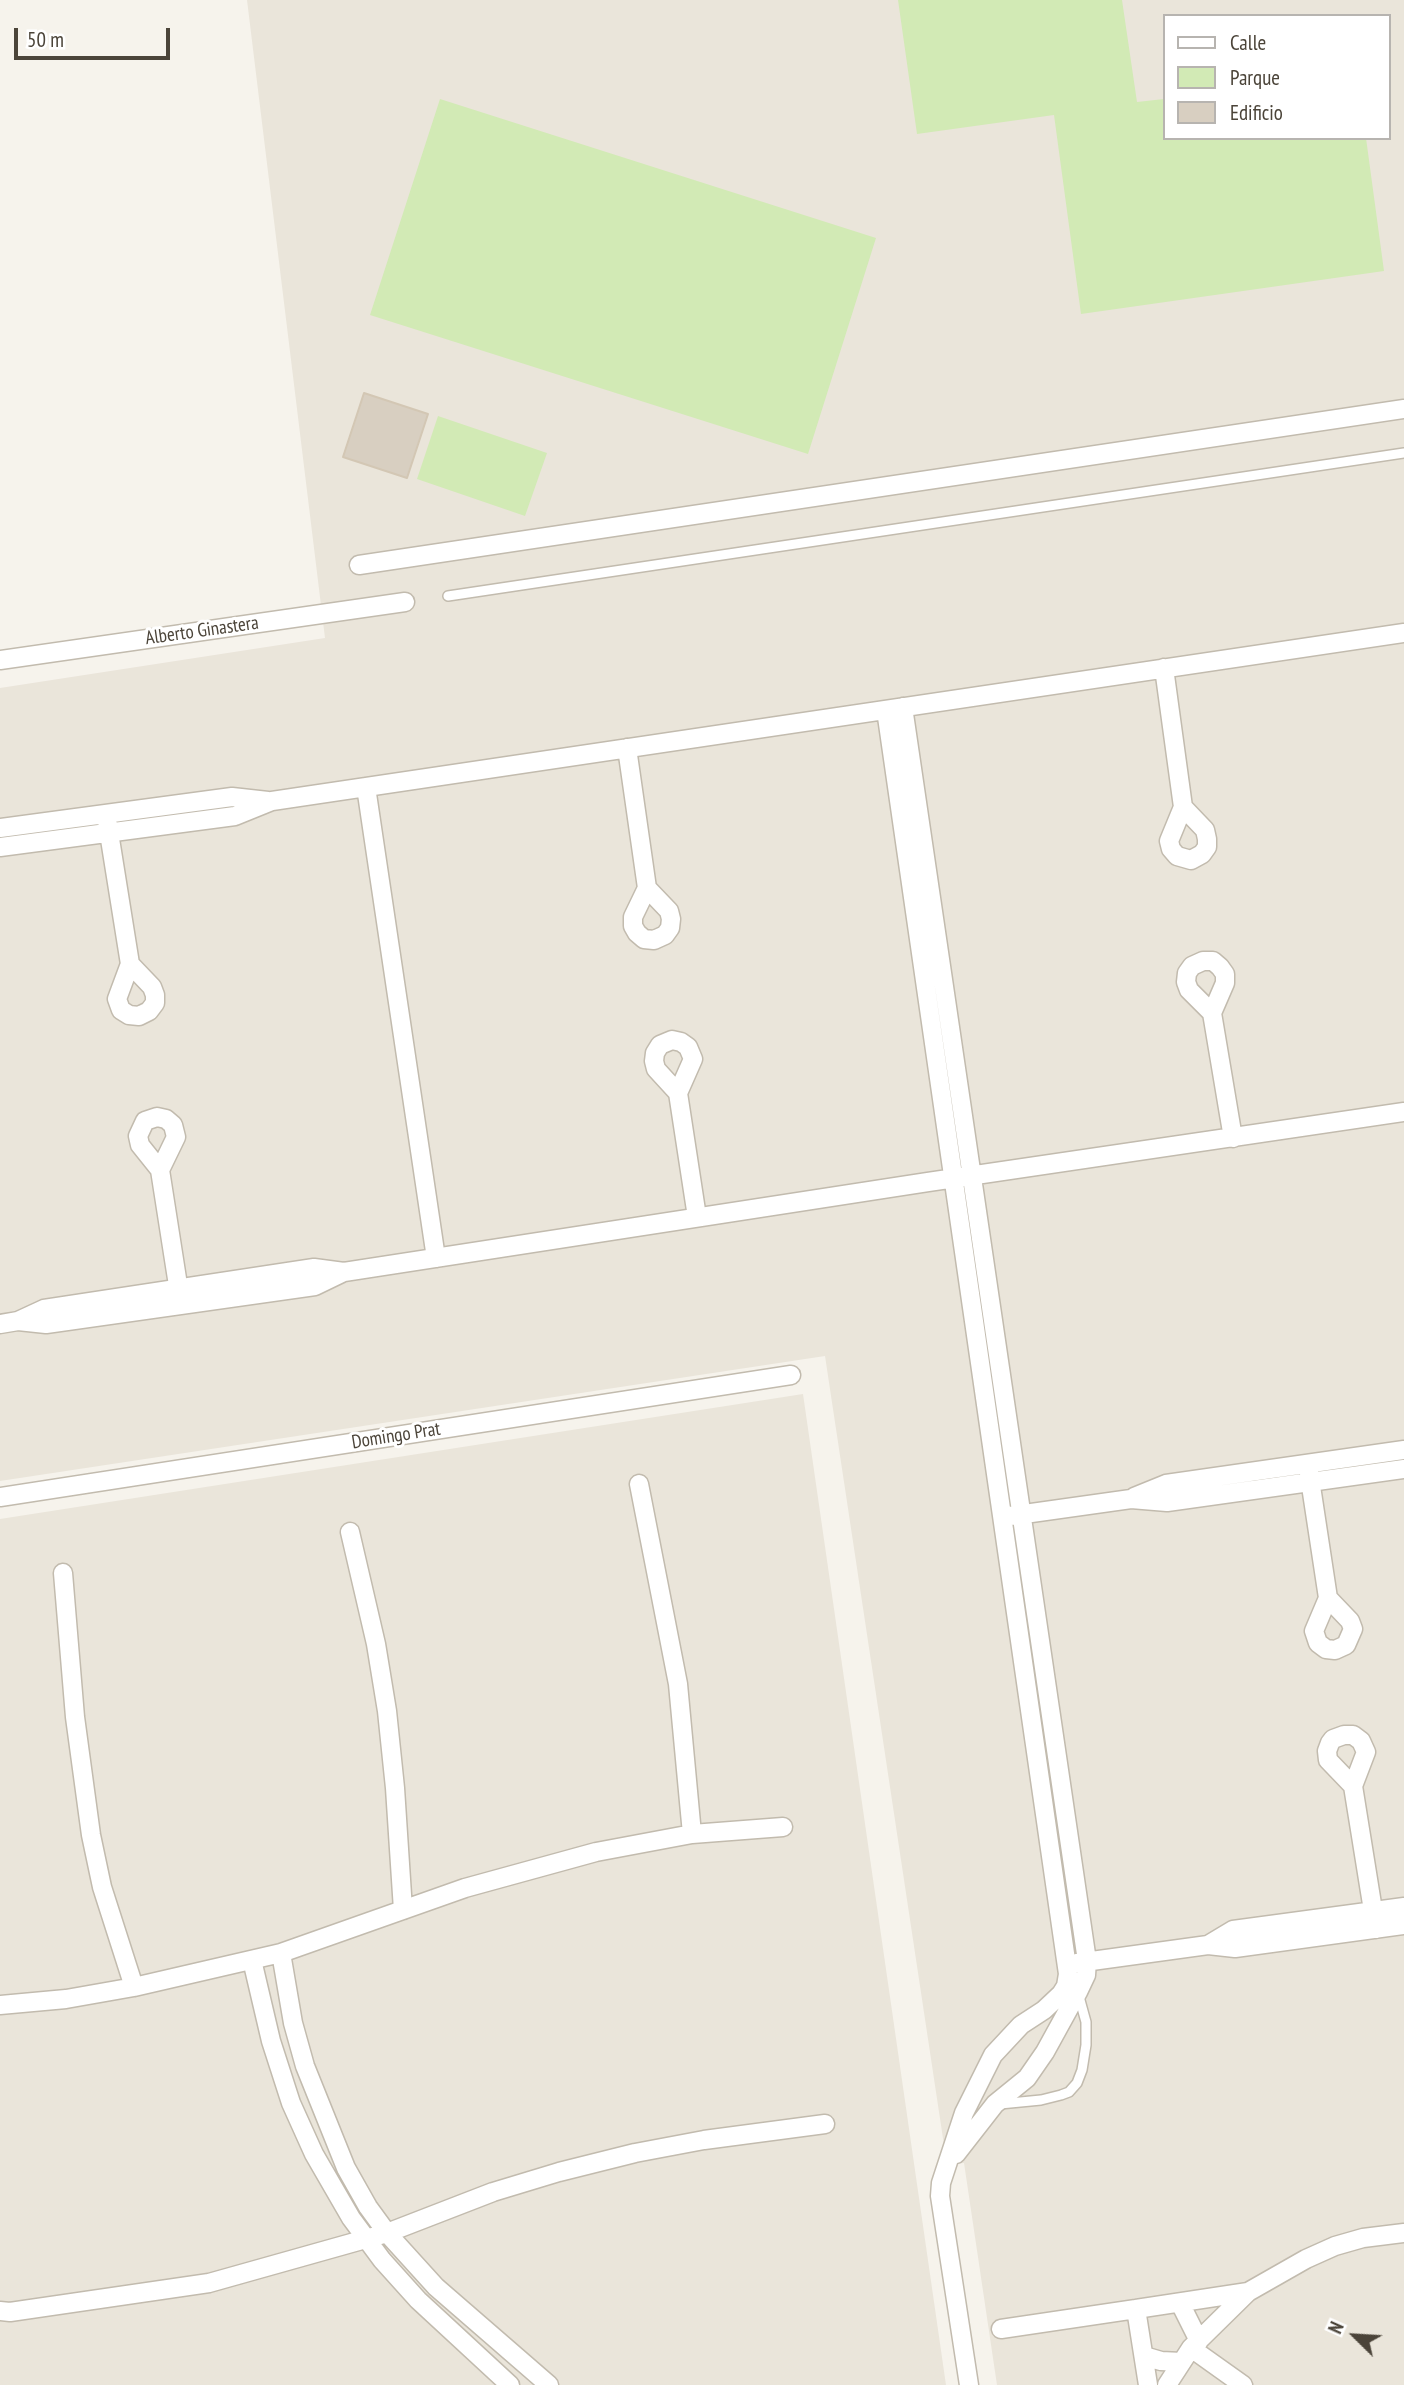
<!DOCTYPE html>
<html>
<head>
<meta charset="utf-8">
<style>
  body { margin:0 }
  #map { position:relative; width:1404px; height:2385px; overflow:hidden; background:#f6f3ec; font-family:"PT Sans Narrow",sans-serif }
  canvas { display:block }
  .legend { position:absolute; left:1163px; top:14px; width:228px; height:126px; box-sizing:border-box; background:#fff; border:2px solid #b7b4b0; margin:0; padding:9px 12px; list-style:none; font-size:21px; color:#4b4439 }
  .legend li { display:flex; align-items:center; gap:14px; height:35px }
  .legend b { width:35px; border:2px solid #b7b4b0 }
  .north { position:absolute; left:1320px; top:2301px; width:70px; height:70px; -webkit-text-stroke:5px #fff; paint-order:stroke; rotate:294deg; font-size:19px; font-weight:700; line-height:28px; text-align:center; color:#4b4439 }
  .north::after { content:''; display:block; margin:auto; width:24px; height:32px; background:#4b4439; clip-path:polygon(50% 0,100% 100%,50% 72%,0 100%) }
  .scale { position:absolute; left:14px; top:28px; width:156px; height:32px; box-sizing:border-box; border:4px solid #4b4439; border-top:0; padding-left:9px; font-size:21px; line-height:24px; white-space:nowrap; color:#4b4439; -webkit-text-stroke:5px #fff; paint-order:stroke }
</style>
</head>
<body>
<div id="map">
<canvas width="1404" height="2385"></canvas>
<ul class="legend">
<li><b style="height:9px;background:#fff"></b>Calle</li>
<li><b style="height:19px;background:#d2eab5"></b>Parque</li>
<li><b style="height:19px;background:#d8cfc1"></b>Edificio</li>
</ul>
<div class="north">N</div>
<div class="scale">50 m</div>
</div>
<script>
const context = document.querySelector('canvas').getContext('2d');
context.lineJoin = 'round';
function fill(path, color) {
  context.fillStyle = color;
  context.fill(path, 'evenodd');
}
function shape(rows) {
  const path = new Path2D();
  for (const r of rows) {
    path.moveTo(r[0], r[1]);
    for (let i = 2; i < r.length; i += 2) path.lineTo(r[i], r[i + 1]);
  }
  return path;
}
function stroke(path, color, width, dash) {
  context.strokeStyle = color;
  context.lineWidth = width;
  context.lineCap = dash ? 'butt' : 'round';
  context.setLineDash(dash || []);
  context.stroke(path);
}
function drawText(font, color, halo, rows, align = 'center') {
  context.font = font + ' "PT Sans Narrow",sans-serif';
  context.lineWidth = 6;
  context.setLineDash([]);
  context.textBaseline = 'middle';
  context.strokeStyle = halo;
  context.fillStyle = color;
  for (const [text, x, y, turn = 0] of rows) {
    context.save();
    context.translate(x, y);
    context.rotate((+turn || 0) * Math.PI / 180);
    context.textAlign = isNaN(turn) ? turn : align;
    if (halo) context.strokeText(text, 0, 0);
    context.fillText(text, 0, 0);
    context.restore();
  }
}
fill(shape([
  [247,0,1404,0,1404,2385,997,2385,964,2163,947,2165,825,1356,0,1481,0,688,325,638],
  [1164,16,1388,16,1388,138,1164,138],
  [803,1394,946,2385,0,2385,0,1519]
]), '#eae5da');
fill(shape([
  [898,0,1122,0,1137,102,1164,99,1164,138,1366,138,1384,271,1081,314,1054,115,917,134],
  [440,99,876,238,808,454,370,315],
  [438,416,547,453,525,516,417,479]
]), '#d2eab5');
const building = shape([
  [364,393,428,414,407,478,343,457,364,393]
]);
fill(building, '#d8cfc1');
stroke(building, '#d3c7b4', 2);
const lane = shape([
  [448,596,1404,453],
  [1000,2104,1041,2100,1061,2095,1069,2092,1077,2083,1082,2070,1086,2045,1086,2022,1078,1993]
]);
const street = shape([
  [359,565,1404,409],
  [0,660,405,602],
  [1164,668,1183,807,1169,841,1171,849,1177,856,1191,860,1202,854,1207,847,1207,839,1205,830,1183,807],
  [903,707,1087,1961,1086,1975,1078,1992,1045,2052,1027,2078,995,2104,956,2154],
  [886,710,1068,1974,1066,1986,1061,1994,1044,2010,1021,2025,993,2055,964,2113,941,2183,940,2196,969,2385],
  [627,748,647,888,669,911,671,919,670,928,665,935,654,940,644,939,637,933,633,926,633,917,647,888],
  [366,787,436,1258],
  [106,814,130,964,117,999,121,1010,129,1015,139,1016,149,1011,155,1003,155,995,152,987,130,964],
  [0,828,232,797,268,801],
  [0,847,235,816,272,801,1404,633],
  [1212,1013,1189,990,1186,982,1187,973,1192,966,1203,961,1213,961,1220,967,1225,974,1225,983,1212,1013,1233,1138],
  [678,1093,693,1059,688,1047,681,1042,672,1040,660,1045,655,1053,654,1061,656,1069,678,1093,697,1217],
  [160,1170,176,1137,173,1125,166,1119,157,1117,145,1121,138,1136,140,1145,160,1170,180,1298],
  [18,1321,44,1309,314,1268,344,1272],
  [0,1324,18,1321,46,1324,315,1286,344,1272,928,1182,1404,1112],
  [1309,1473,1328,1598,1314,1631,1318,1643,1326,1649,1335,1650,1346,1645,1353,1629,1350,1621,1328,1598],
  [639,1484,678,1684,692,1834],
  [0,1497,791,1375],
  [1134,1497,1166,1484,1404,1450],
  [1010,1516,1131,1499,1167,1502,1404,1469],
  [350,1532,376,1644,387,1711,395,1788,403,1910],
  [63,1573,75,1717,91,1835,102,1887,134,1987],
  [1353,1786,1328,1760,1327,1751,1330,1743,1333,1739,1344,1735,1353,1735,1361,1741,1366,1752,1353,1786,1376,1929],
  [1208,1945,1233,1930,1404,1907],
  [281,1953,293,2023,305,2066,346,2168,368,2207,387,2233,436,2287,549,2385],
  [252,1960,271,2041,291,2103,314,2154,351,2218,382,2260,418,2300,510,2385],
  [1077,1963,1208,1945,1235,1948,1404,1925],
  [0,2005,66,1999,134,1987,281,1953,465,1888,596,1852,692,1834,783,1827],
  [1248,2292,1306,2259,1335,2246,1363,2238,1404,2233],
  [1180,2303,1199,2341],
  [0,2311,10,2312,209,2283,387,2233,493,2192,559,2172,635,2153,704,2140,825,2124],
  [1001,2329,1136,2309],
  [1191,2348,1243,2385],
  [1144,2356,1161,2361,1182,2362],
  [1148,2385,1136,2309,1248,2292,1191,2348,1167,2385]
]);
stroke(lane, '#c2bbae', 12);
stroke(street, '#c2bbae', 21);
stroke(lane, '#fff', 9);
stroke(street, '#fff', 18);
drawText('19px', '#4b4439', '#fff', [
  ["Alberto Ginastera",202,631,-8],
  ["Domingo Prat",396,1436,-9]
]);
</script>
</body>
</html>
